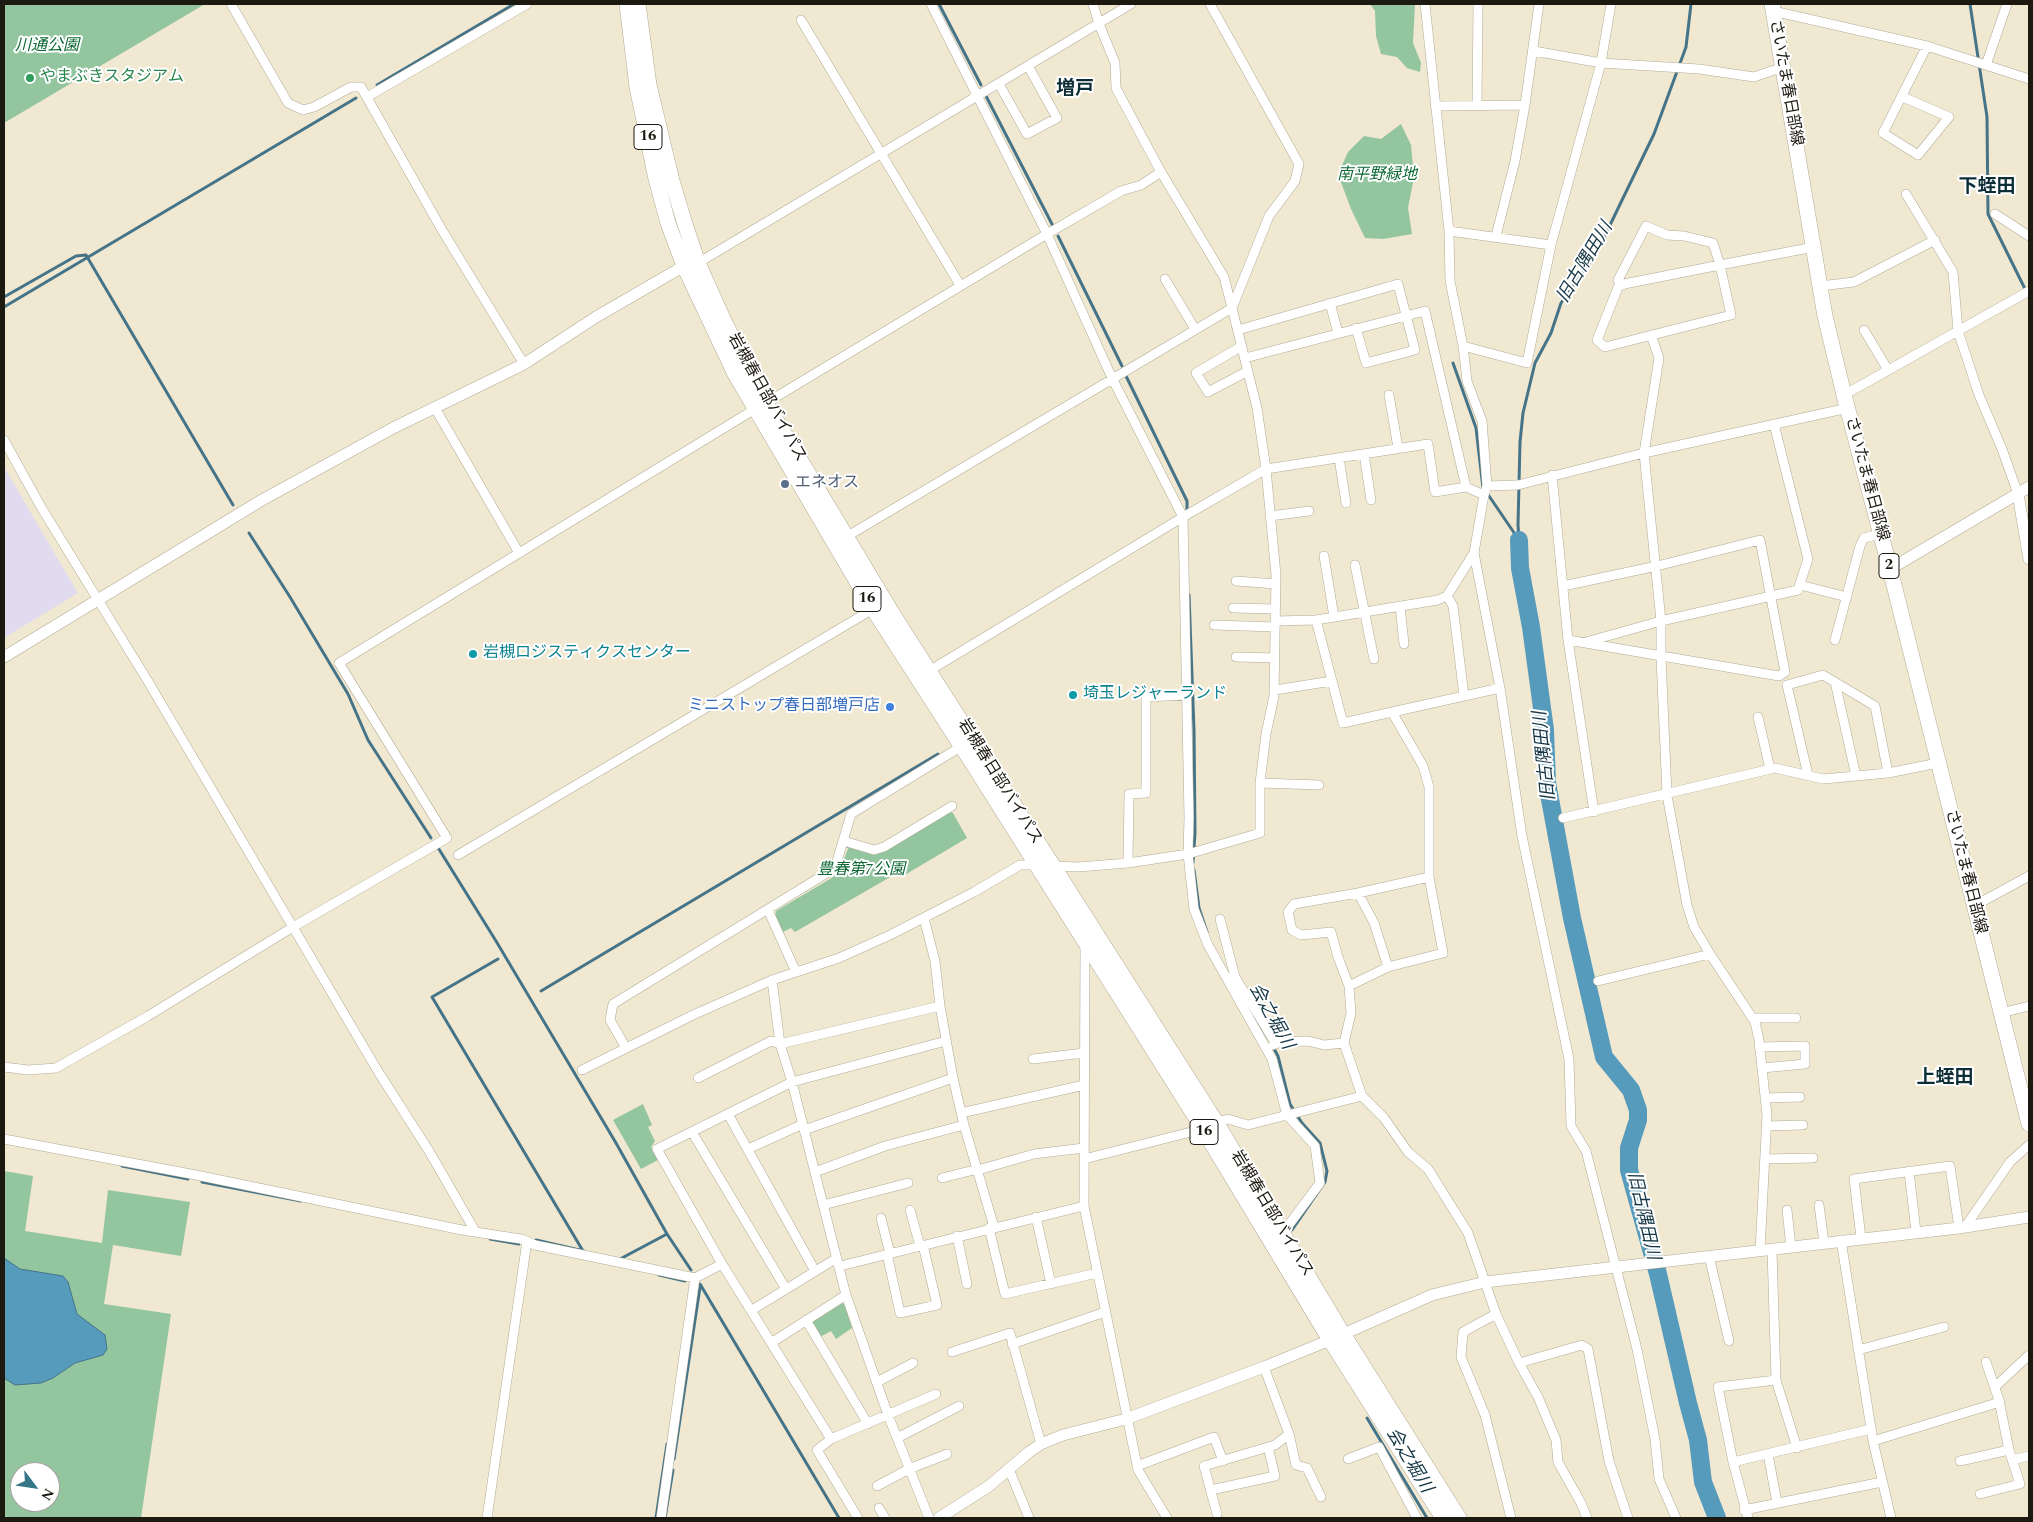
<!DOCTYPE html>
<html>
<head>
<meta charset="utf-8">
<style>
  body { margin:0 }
  #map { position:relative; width:2033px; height:1522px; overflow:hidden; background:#f1e8d1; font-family:Spectral,serif }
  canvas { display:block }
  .frame { position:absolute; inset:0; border:5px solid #1c1911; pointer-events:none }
  .north { position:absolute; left:10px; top:1462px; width:50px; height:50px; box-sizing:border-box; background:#fff; border:1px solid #a4a3a0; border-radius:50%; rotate:121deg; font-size:14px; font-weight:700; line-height:20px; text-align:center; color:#1c1911 }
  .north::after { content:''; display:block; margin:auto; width:18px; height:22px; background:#347588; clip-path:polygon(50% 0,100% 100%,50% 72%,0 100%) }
</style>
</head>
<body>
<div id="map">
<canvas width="2033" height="1522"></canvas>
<div class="frame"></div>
<div class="north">N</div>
</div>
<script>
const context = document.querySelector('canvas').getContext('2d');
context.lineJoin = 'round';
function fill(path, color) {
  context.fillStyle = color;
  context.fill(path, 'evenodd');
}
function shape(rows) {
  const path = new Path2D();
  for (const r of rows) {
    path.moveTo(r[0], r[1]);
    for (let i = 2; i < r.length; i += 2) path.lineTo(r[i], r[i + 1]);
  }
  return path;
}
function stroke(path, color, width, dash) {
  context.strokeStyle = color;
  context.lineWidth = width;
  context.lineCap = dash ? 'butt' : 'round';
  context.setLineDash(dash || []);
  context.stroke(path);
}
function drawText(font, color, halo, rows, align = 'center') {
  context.font = font + ' Spectral,"Noto Sans JP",serif';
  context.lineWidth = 4;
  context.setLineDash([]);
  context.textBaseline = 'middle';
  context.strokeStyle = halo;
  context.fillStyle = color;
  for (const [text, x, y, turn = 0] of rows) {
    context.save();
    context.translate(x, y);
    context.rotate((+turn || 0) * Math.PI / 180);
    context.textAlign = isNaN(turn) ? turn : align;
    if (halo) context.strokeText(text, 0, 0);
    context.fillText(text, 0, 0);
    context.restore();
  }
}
fill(shape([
  [4,467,78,593,4,638]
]), '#e1dbf0');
fill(shape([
  [4,4,205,4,4,123],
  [1370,4,1415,4,1413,43,1421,63,1420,72,1407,68,1397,57,1381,54,1376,36,1375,11],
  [1401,124,1411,145,1414,177,1408,208,1412,234,1383,239,1365,238,1351,209,1338,174,1348,152,1364,136,1381,139],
  [948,811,953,813,967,838,903,876,892,876,795,932,791,928,783,932,775,918,776,911,830,879,839,872,849,846,875,853],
  [643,1104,652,1125,648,1127,655,1141,651,1147,658,1160,641,1169,613,1120],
  [4,1171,33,1176,25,1231,102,1243,108,1190,190,1202,181,1256,113,1245,104,1304,171,1314,141,1518,4,1518],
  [20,1472,50,1472,50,1502,20,1502],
  [842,1303,845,1305,852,1328,836,1339,831,1331,820,1337,811,1322]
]), '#93c59f');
const water = shape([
  [4,1258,20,1269,63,1276,68,1282,77,1314,105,1335,107,1349,103,1355,75,1363,53,1378,41,1383,15,1385,4,1378,4,1258]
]);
fill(water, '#569bbc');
stroke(water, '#457489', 1);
stroke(shape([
  [939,4,981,85],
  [1970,4,1987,117,1988,214,2029,297],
  [377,85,514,4],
  [986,96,1054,228],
  [1058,236,1122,366],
  [4,297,76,256,86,255,233,505],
  [4,307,356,98],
  [1453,363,1476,428,1483,488],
  [1126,376,1187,501,1187,514],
  [1487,493,1519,540],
  [249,533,290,597,348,694,368,740,431,838],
  [1519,540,1518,525,1520,442,1523,413,1535,363,1551,333,1561,303,1596,254,1654,134,1686,47,1691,4],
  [1189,595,1194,730,1195,833,1193,863],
  [437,846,496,941,616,1143,667,1234,691,1270],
  [1194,870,1199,908,1207,932],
  [498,959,432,997,583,1251],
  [541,991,938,754],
  [1272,1045,1278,1056,1290,1104,1302,1123,1320,1143,1327,1171,1325,1182,1292,1230],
  [122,1166,188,1179],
  [202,1182,301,1201],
  [490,1239,519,1244],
  [536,1240,584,1251],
  [620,1259,667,1234],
  [659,1275,685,1281],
  [700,1284,839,1518],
  [1367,1418,1427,1518],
  [674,1459,700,1287],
  [656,1518,667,1444],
  [665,1518,673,1470]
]), '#457489', 3);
stroke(shape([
  [1519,540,1520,568,1531,627,1545,730,1547,783,1572,918,1604,1057,1631,1090,1638,1110,1638,1120,1629,1148,1629,1170,1658,1274,1688,1403,1698,1440,1703,1482,1717,1518]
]), '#569bbc', 18);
const minor = shape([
  [231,4,288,103,303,110,314,107,351,87,361,87,442,230,524,364],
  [931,4,1047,234,1112,378,1183,517,1189,817,1188,854,1194,909,1208,945,1272,1059,1287,1115,1315,1146,1320,1183,1282,1234],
  [1425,4,1449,231,1450,281,1463,346,1467,381,1482,421,1487,486],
  [1773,11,1927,46,2029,79],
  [801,20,960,285],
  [1534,51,1601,63,1699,69,1754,77,1783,67],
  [1986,65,2007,4],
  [999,84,1027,134,1057,118,1028,66],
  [367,97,527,4],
  [1903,97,1949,117,1918,155,1883,133,1927,46],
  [1477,105,1478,4],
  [1435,106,1525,105],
  [1906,194,1953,272,1958,331,1979,395,2002,449,2018,494],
  [1995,214,2029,236],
  [1449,231,1551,245],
  [1496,236,1515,161,1525,105,1539,4],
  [698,263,1131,4],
  [1165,279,1195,329],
  [1623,285,1618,280,1646,226,1667,235,1684,236,1713,243,1720,265,1731,315,1605,347,1597,340,1619,285,1720,265,1814,247],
  [1820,286,1854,282,1935,240],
  [1330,303,1338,333],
  [1238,330,1398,284,1415,350,1366,363,1356,328],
  [1864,330,1888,370],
  [1651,335,1659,358,1644,453,1661,621,1661,657,1667,795,1687,905,1694,927,1710,954,1755,1022,1759,1040,1767,1115,1760,1251],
  [1242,346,1196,373,1208,392,1248,371],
  [1463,346,1527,363,1551,245,1601,63,1611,4],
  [1245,358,1425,311,1466,487],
  [1389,395,1398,448],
  [1844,395,2029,291],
  [766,403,1047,234,1121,191,1141,185,1161,172],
  [435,408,519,553],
  [4,440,41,507,149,683,379,1073,429,1151,475,1231],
  [1364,454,1371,500],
  [1339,458,1346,503],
  [1552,475,1568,640,1594,812],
  [1270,516,1309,511],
  [846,537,1232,308,1269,216,1295,181,1299,164,1210,4],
  [1474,553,1500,688,1522,836,1569,1059,1571,1126,1586,1151,1637,1349,1655,1439,1659,1479,1676,1518],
  [1324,556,1334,617],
  [1355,565,1374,659],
  [1236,581,1276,584],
  [1800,585,1847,597],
  [1563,586,1657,566,1760,540,1785,672,1779,676,1568,640],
  [1447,596,1453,606,1464,696],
  [1400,606,1404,644],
  [1233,608,1275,609],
  [1316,620,1343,723,1500,688],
  [1275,621,1316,620,1438,600,1447,596,1474,553,1484,495],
  [1214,625,1275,627],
  [1835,640,1860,546,1864,538,1881,534],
  [1586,642,1661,621,1798,590,1808,559,1774,424],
  [1236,657,1275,658],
  [929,671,1183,517,1266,469,1428,444,1435,492,1466,487,1484,495,1487,486,1518,485,1644,453,1848,408],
  [1835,682,1856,776],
  [1275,690,1332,681],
  [1758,717,1770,769],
  [1808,775,1787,685,1823,675,1875,706,1888,773],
  [1260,783,1319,785],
  [1563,818,1775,768,1823,779,1888,773,1938,763],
  [847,842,874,850,884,847,952,806],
  [458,855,873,609],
  [1128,863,1129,794,1146,793,1146,697,1187,695],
  [1051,866,1078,867,1128,863,1188,854,1260,833,1260,783,1266,734,1274,696,1276,575,1266,469,1257,408,1232,308,1224,277,1161,172,1116,88,1115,63,1099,24,1093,4],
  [1429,877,1358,893,1294,904,1288,912,1292,930,1301,935,1331,932,1338,957,1349,986,1351,1013,1344,1043,1362,1096,1384,1118,1408,1152,1428,1169,1468,1233,1496,1314,1519,1363,1538,1397,1556,1440,1558,1462,1581,1503,1587,1518],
  [1358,893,1374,923,1388,967],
  [1974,906,2029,876],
  [768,910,796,972],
  [924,918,935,961,940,1006,953,1078,964,1125,994,1227],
  [1220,919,1235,977,1276,1044],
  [1085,944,1084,1206,1138,1470,1167,1518],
  [772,980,780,1044,792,1082,846,1295,888,1415,929,1518],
  [1598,981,1710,954],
  [1349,986,1388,967,1443,953,1429,877,1429,787,1423,766,1392,712],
  [2001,1013,2029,1006],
  [1752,1018,1796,1018],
  [1273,1045,1279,1042,1308,1041,1324,1045,1344,1043],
  [1759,1047,1805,1046,1805,1064,1762,1068],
  [626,1048,610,1020,613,1004,835,868,851,814,962,746],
  [1033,1059,1084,1053],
  [4,1067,28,1070,56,1068,148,1016,293,927,447,838,339,663,755,409],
  [582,1070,693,1015,772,980,839,958,890,935,974,892,1020,865,1038,865],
  [698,1078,771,1041,780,1044,940,1006],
  [1765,1098,1800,1097],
  [961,1113,1084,1085],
  [728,1114,815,1271],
  [1216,1122,1228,1119,1248,1125,1362,1096],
  [1766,1126,1803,1125],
  [804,1130,953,1078],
  [692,1132,786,1289],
  [4,1139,196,1175,462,1230,521,1239,535,1245,695,1278,722,1264],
  [748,1149,803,1124],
  [1084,1159,1203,1129],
  [1765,1159,1813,1158],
  [978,1170,1034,1154,1084,1148],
  [1909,1171,1916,1232],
  [815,1172,885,1146,964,1125],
  [942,1178,978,1169],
  [823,1205,908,1183],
  [1819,1205,1824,1243],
  [910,1210,920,1246],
  [1787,1210,1791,1247],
  [1036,1217,1051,1284],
  [881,1218,890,1254],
  [1965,1227,2010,1162,2029,1145],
  [989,1228,1005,1294,1097,1273],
  [957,1236,967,1284],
  [1861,1238,1854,1179,1950,1166,1959,1228],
  [1841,1240,1873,1441,1891,1518],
  [1772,1250,1776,1380,1797,1448],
  [887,1254,900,1313,937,1305,923,1245],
  [1709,1256,1729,1341],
  [840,1266,1084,1206],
  [752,1310,837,1258],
  [1496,1314,1463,1332,1461,1357,1485,1415,1511,1518],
  [806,1320,868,1424],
  [771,1343,846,1295],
  [1012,1344,1105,1312],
  [1858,1350,1944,1327],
  [952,1352,1010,1333,1041,1444],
  [1519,1363,1582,1345,1588,1349,1609,1461,1628,1518],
  [1264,1367,1289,1434,1296,1465,1307,1468,1321,1497],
  [877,1382,913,1363],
  [1995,1387,2029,1355],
  [897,1438,959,1406],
  [831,1439,722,1264,657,1149,792,1082,946,1041],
  [1873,1441,2000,1402],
  [1768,1454,1777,1503],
  [1348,1459,1379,1447,1417,1518],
  [2012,1460,2029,1456],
  [1960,1461,2009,1450],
  [1733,1462,1871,1429],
  [1137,1466,1214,1437,1223,1461],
  [1009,1469,1029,1518],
  [877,1486,909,1469,947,1454],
  [1211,1490,1275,1476,1268,1447],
  [1980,1494,2020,1484,2009,1450,1999,1400,1986,1362],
  [879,1508,885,1518],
  [1744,1510,1882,1482],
  [1217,1514,1204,1466,1275,1445,1289,1434],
  [487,1518,527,1241],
  [661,1518,695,1278],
  [858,1518,817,1450,831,1439,936,1394],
  [1748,1518,1733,1462,1718,1387,1776,1380]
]);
const tertiary = shape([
  [2018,494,2029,559],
  [1890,569,2029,487],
  [4,657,262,500,393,428,524,364,596,317,684,266,691,264],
  [939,1518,989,1486,1029,1452,1041,1444,1063,1435,1126,1419,1264,1367,1330,1340,1432,1295,1485,1282,1959,1228,2029,1217]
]);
const primary = shape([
  [1772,4,1825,316,1844,395,1890,569,2029,1124]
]);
const trunk = shape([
  [627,4,637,87,656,179,668,223,684,266,735,374,873,609,976,769,1203,1129,1330,1340,1443,1518],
  [638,4,649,85,672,181,684,221,698,263,725,323,766,403,894,616,1216,1122,1343,1334,1459,1518]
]);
stroke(minor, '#b1aa94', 10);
stroke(tertiary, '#b1aa94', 12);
stroke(primary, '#b1aa94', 16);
stroke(trunk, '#b1aa94', 16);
stroke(minor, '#fff', 9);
stroke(tertiary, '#fff', 11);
stroke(primary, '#fff', 15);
stroke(trunk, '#fff', 15);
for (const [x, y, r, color] of [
  [30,78,5,"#2e9e5b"],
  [785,484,5,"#5c6f8a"],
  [473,654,5,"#0f9aa8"],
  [1073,695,5,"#0f9aa8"],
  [890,707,5,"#3f7fe0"]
]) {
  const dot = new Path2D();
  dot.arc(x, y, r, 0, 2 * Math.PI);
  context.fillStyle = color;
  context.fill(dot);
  stroke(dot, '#fff', 2);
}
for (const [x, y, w] of [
  [648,137,28],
  [1889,566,20],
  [867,599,28],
  [1204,1132,28]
]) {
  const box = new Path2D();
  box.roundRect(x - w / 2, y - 12.5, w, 25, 4);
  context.fillStyle = '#fff';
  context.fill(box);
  stroke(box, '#1c1911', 1);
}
drawText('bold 15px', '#1c1911', null, [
  ["16",648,137],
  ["2",1889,566],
  ["16",867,599],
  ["16",1204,1132]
]);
drawText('italic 16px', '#0d6834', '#fff', [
  ["川通公園",47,47],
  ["南平野緑地",1377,176],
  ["豊春第7公園",861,871]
]);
drawText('16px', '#27864d', '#fff', [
  ["やまぶきスタジアム",40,78]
], 'left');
drawText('16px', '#1c1911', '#fff', [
  ["さいたま春日部線",1785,83,80],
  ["岩槻春日部バイパス",766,398,61],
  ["さいたま春日部線",1866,479,75],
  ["岩槻春日部バイパス",999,782,58],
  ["さいたま春日部線",1965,872,76],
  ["岩槻春日部バイパス",1271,1214,59]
]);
drawText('16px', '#4e5e75', '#fff', [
  ["エネオス",795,484]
], 'left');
drawText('16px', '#0d838f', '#fff', [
  ["岩槻ロジスティクスセンター",483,654],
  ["埼玉レジャーランド",1083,695]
], 'left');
drawText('16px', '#366cbe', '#fff', [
  ["ミニストップ春日部増戸店",880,707]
], 'right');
drawText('italic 18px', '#173746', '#fff', [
  ["旧古隅田川",1586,263,-59],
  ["旧古隅田川",1546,756,-96],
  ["会之堀川",1270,1017,61],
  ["旧古隅田川",1642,1216,77],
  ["会之堀川",1408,1461,59]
]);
drawText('bold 19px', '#0e2e37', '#fff', [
  ["増戸",1075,90],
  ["下蛭田",1987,188],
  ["上蛭田",1945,1079]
]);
</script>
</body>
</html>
